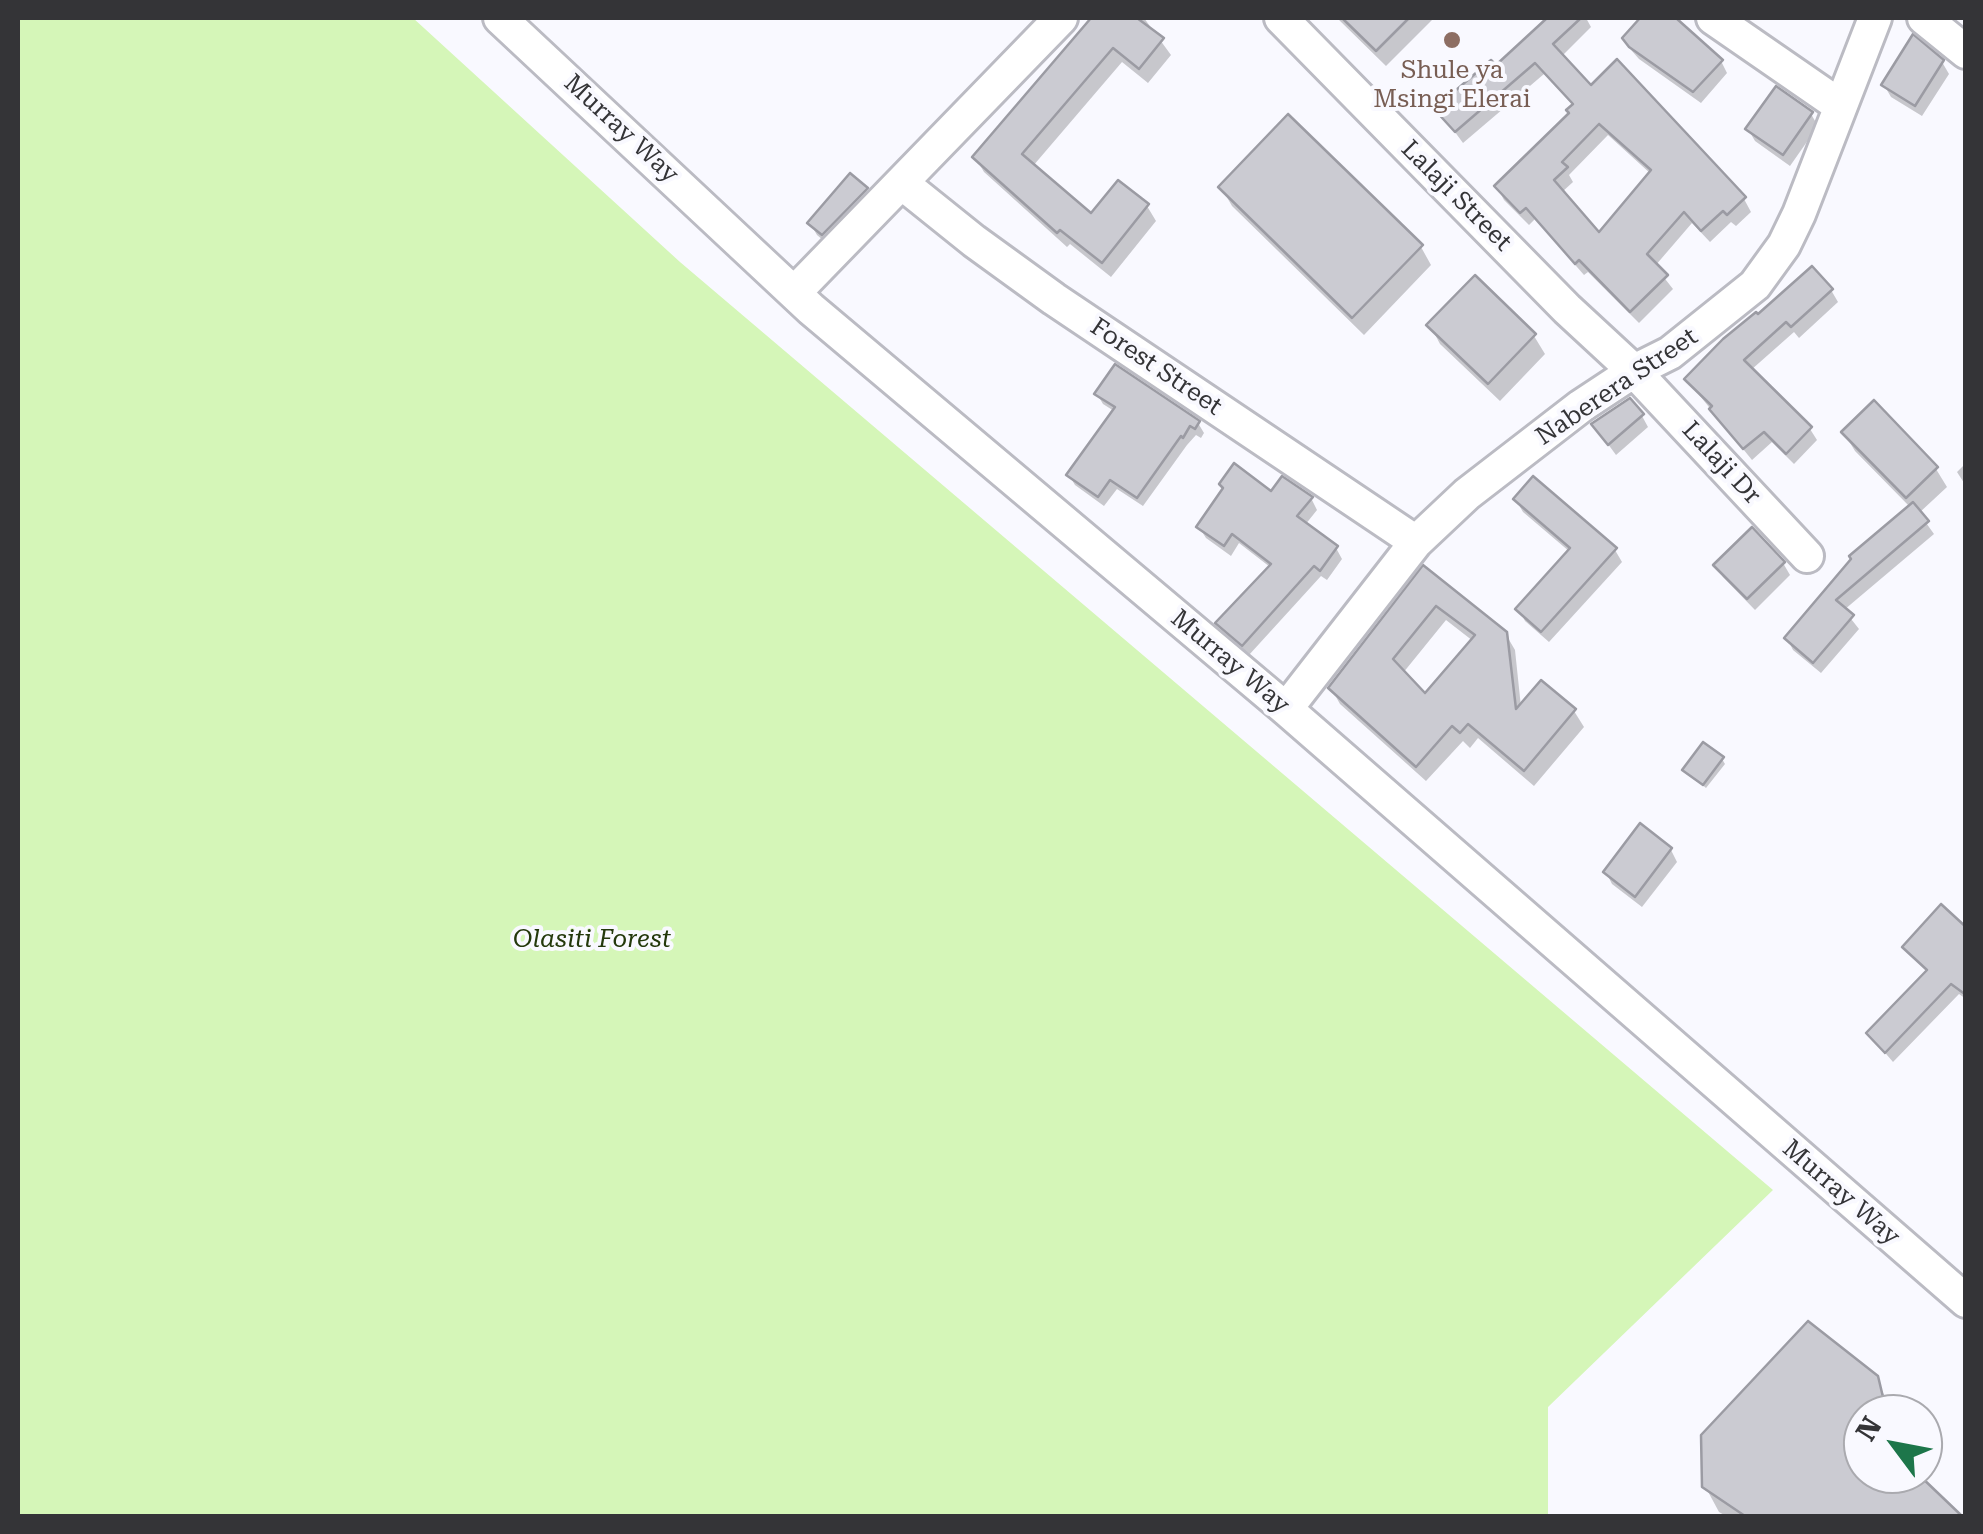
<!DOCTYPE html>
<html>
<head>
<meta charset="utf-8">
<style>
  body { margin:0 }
  #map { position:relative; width:1983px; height:1534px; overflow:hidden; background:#f9f9ff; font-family:"Roboto Serif",serif }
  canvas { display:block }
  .frame { position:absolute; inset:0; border:20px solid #343437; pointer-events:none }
  .north { position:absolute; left:1843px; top:1394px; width:100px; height:100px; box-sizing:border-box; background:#f9f9ff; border:2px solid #aaaaaf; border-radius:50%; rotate:302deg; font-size:28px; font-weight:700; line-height:40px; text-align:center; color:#343437 }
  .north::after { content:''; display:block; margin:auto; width:35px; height:45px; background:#1d764a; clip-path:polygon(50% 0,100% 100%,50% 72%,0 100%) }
</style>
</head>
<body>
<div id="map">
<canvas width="1983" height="1534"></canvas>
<div class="frame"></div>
<div class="north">N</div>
</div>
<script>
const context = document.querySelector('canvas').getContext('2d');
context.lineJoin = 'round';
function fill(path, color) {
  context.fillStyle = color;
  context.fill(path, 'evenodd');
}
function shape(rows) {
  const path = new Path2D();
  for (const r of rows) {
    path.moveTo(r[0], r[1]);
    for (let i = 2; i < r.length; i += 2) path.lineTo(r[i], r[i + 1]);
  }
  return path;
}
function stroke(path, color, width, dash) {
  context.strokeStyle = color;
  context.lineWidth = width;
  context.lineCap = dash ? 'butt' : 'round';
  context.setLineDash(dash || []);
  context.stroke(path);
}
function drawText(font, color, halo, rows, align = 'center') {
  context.font = font + ' "Roboto Serif",serif';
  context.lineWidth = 8;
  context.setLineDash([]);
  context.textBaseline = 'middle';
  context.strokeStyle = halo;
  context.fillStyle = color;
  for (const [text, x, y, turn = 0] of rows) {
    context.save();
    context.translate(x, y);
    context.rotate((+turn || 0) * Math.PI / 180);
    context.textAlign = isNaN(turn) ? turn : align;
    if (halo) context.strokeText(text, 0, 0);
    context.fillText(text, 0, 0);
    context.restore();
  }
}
fill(shape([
  [18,18,413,18,680,262,1773,1190,1548,1407,1548,1516,18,1516]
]), '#d5f6b8');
fill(shape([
  [1094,18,1144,18,1171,55,1148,83,1122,62,1033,166,1091,217,1147,206,1156,221,1111,277,1070,244,1067,247,984,172,975,157],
  [1337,18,1434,18,1386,66],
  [1551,18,1586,18,1591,27,1561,57,1591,89,1744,199,1751,212,1736,226,1731,222,1710,242,1692,223,1655,266,1673,289,1639,323,1588,272,1584,275,1535,219,1529,225,1504,200,1497,187,1571,114,1574,106,1544,74,1463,143,1438,109,1496,69],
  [1608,135,1651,174,1599,236,1561,193,1573,182,1569,175],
  [1643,18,1672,18,1721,61,1727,73,1701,103,1639,59,1632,51,1625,39],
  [1942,62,1949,74,1922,116,1891,97,1884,85],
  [1811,114,1818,126,1790,166,1755,141,1748,129],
  [1221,187,1421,247,1431,265,1364,335,1232,206],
  [866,190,873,202,830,246,817,235,810,223],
  [1475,278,1534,336,1545,354,1500,401,1440,344,1430,325],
  [1831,290,1838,302,1799,338,1794,332,1751,370,1810,429,1817,440,1794,464,1772,442,1752,460,1687,380,1756,316],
  [1097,394,1198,423,1204,433,1201,438,1196,435,1187,445,1143,506,1117,489,1104,506,1075,485,1069,475,1114,411,1103,404],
  [1642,416,1648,427,1616,455,1594,425],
  [1844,433,1936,469,1947,487,1919,513,1934,534,1844,610,1859,629,1821,673,1793,650,1787,638,1910,507,1855,451],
  [1966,463,1966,486,1957,472],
  [1272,494,1311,498,1317,510,1305,525,1336,548,1342,559,1327,580,1321,576,1249,655,1225,634,1219,622,1270,567,1239,543,1231,556,1206,538,1199,527],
  [1516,500,1615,550,1622,562,1549,642,1525,621,1519,609,1570,552,1523,512],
  [1783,563,1790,575,1755,610,1723,577,1716,565],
  [1424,569,1505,633,1515,650,1521,707,1574,711,1584,727,1534,786,1478,738,1470,748,1463,741,1426,781,1340,704,1331,688],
  [1446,620,1473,641,1425,697,1403,673],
  [1722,759,1725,764,1706,788,1685,770],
  [1641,827,1671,850,1677,862,1642,907,1612,884,1606,872],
  [1905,947,1966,966,1966,999,1959,994,1893,1062,1869,1034,1928,973],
  [1876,1378,1893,1414,1863,1414,1863,1474,1915,1474,1958,1516,1726,1516,1719,1512,1705,1486]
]), '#0003');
const building = shape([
  [1091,18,1137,18,1164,38,1139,69,1113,48,1022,154,1091,213,1118,180,1149,204,1102,263,1060,230,1057,233,972,157,1091,18],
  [1342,18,1409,18,1376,51,1342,18],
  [1547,18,1581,18,1553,44,1591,85,1617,59,1746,197,1727,215,1723,211,1701,231,1684,212,1647,254,1668,275,1630,312,1579,260,1575,264,1526,208,1520,213,1494,186,1569,113,1566,110,1573,104,1535,63,1455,132,1434,109,1491,60,1496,65,1547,18],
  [1599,124,1651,170,1599,232,1554,180,1568,167,1562,162,1599,124],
  [1640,18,1676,18,1723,60,1693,92,1629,47,1622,38,1640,18],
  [1913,34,1944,60,1915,106,1881,85,1913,34],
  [1776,86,1813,112,1783,155,1745,129,1776,86],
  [1288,114,1423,245,1352,318,1218,187,1288,114],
  [850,173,868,188,822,235,807,223,850,173],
  [1812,266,1833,289,1791,327,1786,322,1744,360,1812,427,1786,454,1764,432,1743,449,1709,409,1712,406,1684,379,1723,339,1756,312,1758,314,1812,266],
  [1475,275,1536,334,1488,384,1426,325,1475,275],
  [1115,364,1200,421,1195,429,1190,426,1183,438,1181,436,1137,498,1110,480,1098,497,1066,475,1115,407,1094,394,1115,364],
  [1630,398,1644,414,1608,445,1591,424,1630,398],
  [1874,400,1938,467,1906,498,1841,432,1874,400],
  [1234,463,1271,491,1282,476,1313,497,1297,516,1338,546,1320,571,1314,566,1242,646,1215,623,1271,564,1232,534,1224,546,1196,527,1223,488,1219,484,1234,463],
  [1533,476,1617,548,1541,632,1515,609,1570,548,1513,499,1533,476],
  [1913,502,1929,521,1836,600,1854,615,1813,663,1784,638,1851,559,1849,556,1913,502],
  [1752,527,1785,562,1747,599,1713,565,1752,527],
  [1423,565,1507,632,1516,709,1541,680,1576,709,1524,771,1468,724,1460,733,1452,726,1416,767,1328,688,1423,565],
  [1436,606,1475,635,1425,693,1393,659,1436,606],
  [1703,742,1724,757,1703,785,1682,770,1703,742],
  [1640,823,1672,848,1635,897,1603,872,1640,823],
  [1941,904,1966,927,1966,995,1951,984,1885,1053,1866,1033,1927,970,1902,947,1941,904],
  [1808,1321,1878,1376,1887,1414,1863,1414,1863,1474,1918,1474,1962,1516,1745,1516,1702,1487,1701,1435,1808,1321]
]);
fill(building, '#cbcbd2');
stroke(building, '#9b9ba3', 2.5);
const minor = shape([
  [500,18,811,309,1286,709,1966,1301],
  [1281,18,1567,309,1634,371,1807,556],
  [1713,18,1839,105],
  [1924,18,1966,52],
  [903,184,974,241,1054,299,1416,542],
  [795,292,1061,18],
  [1286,709,1416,542,1467,494,1581,406,1634,371,1670,353,1755,285,1784,245,1799,214,1875,18]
]);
stroke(minor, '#bbbbc3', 38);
stroke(minor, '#fff', 32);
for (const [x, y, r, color] of [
  [1452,40,10,"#8d6e63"]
]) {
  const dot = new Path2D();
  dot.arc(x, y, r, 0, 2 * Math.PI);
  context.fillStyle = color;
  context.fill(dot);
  stroke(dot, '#f9f9ff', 4);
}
drawText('25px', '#785e54', '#f9f9ff', [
  ["Shule ya",1452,71],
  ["Msingi Elerai",1452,100]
]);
drawText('25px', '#343437', '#f9f9ff', [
  ["Murray Way",621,129,43],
  ["Lalaji Street",1456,196,45],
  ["Forest Street",1156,367,34],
  ["Naberera Street",1617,387,-34],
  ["Lalaji Dr",1721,463,47],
  ["Murray Way",1230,662,40],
  ["Murray Way",1841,1193,41]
]);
drawText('italic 25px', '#24390c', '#f9f9ff', [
  ["Olasiti Forest",592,940]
]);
</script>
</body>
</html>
